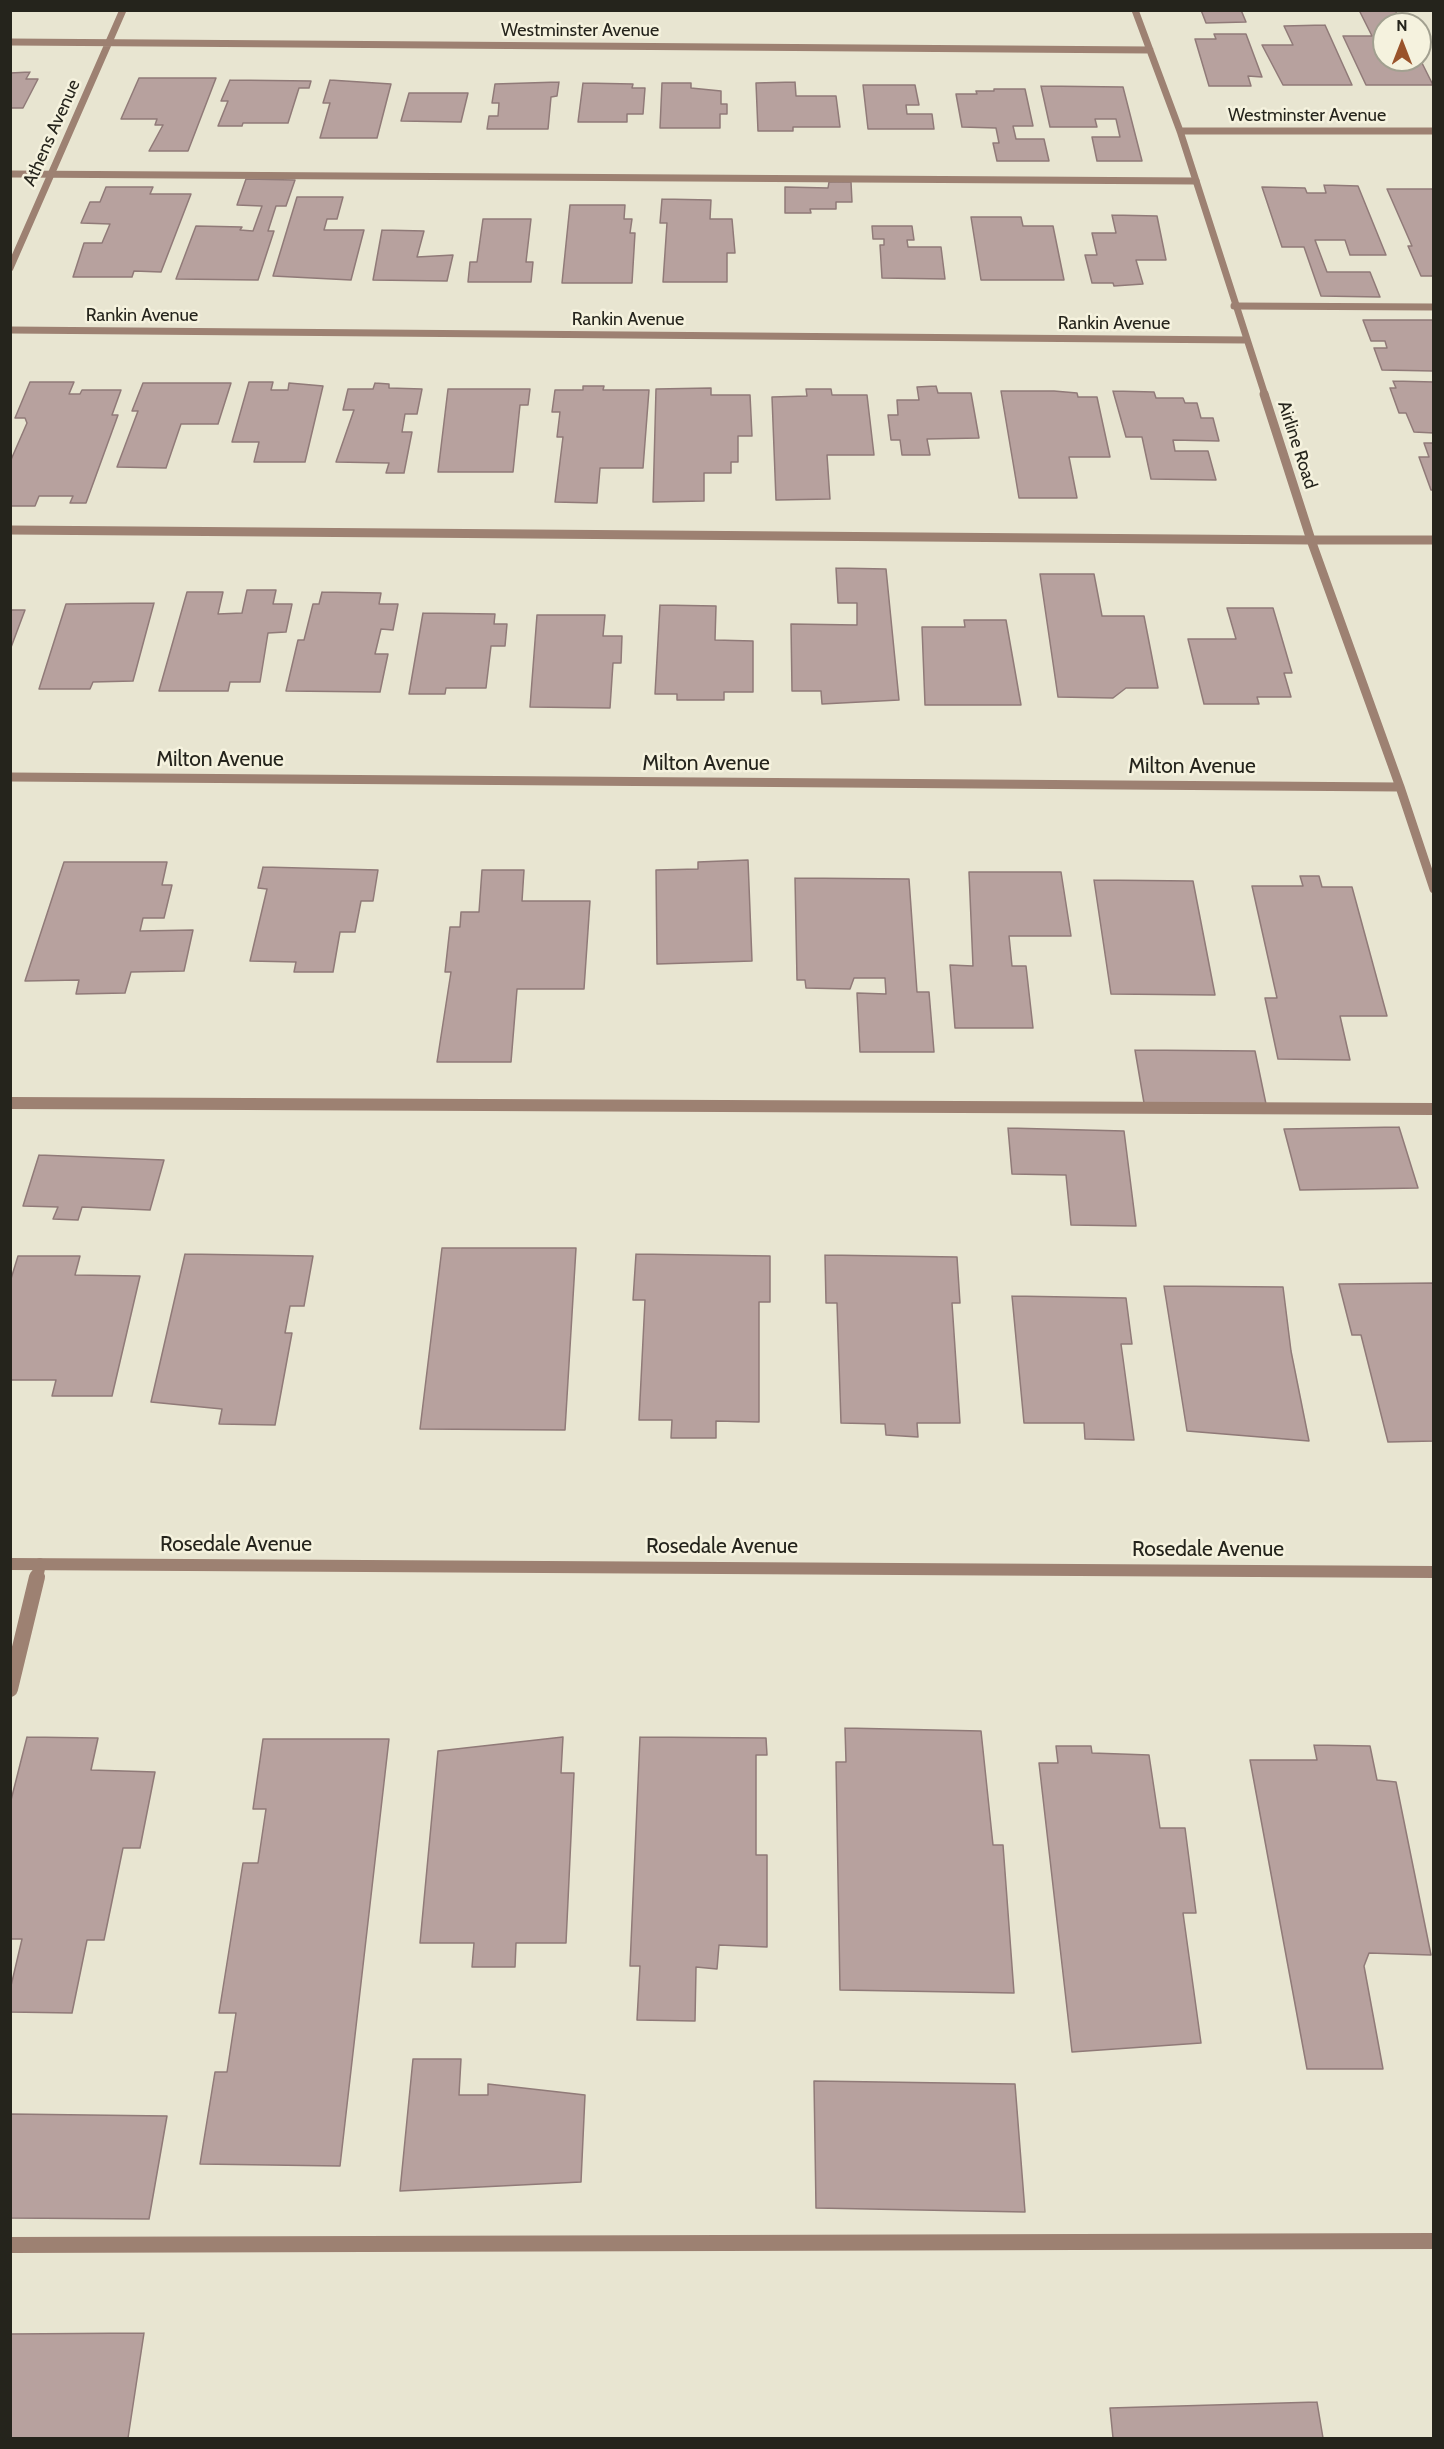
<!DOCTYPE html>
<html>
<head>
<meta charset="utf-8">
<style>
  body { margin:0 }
  #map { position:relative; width:1444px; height:2449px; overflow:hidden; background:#e8e5d1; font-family:Cabin,sans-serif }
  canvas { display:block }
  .frame { position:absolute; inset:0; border:12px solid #25241c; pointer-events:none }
  .north { position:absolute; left:1372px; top:12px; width:60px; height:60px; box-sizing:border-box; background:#f5f2de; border:2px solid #a2a090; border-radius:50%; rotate:0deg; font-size:16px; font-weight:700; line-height:24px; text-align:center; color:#25241c }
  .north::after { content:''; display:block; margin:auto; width:21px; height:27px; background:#99532b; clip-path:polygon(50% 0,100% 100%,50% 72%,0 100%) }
</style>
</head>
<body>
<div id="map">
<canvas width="1444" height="2449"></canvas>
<div class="frame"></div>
<div class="north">N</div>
</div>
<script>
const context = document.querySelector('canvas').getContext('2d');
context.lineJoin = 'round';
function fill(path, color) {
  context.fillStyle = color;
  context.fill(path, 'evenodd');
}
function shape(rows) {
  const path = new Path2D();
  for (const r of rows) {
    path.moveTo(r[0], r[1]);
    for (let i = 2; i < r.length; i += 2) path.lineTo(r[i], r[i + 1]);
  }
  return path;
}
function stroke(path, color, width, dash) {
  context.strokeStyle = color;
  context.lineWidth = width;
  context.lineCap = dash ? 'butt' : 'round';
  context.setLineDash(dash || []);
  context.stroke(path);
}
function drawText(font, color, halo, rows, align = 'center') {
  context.font = font + ' Cabin,sans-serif';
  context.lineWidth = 5;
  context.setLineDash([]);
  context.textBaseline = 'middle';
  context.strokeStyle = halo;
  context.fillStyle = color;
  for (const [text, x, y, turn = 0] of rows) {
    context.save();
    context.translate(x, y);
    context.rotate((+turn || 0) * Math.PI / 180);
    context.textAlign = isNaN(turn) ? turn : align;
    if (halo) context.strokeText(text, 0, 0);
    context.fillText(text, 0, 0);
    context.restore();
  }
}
const building = shape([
  [1201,10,1241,10,1246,22,1206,23,1201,10],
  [1359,10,1395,10,1402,24,1384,24,1384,60,1420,59,1433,85,1366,85,1343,36,1372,36,1359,10],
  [1325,25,1352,85,1283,85,1262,45,1293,45,1284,26,1325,25],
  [1214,34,1246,34,1262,77,1248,76,1251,86,1209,86,1195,39,1216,39,1214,34],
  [30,72,26,79,38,79,23,108,10,108,10,73,30,72],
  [139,78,216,78,188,151,149,151,163,125,155,125,157,119,121,119,139,78],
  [230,80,311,81,309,88,299,88,288,123,243,123,242,126,218,126,228,101,221,101,230,80],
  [330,80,391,84,377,138,320,138,330,103,323,103,330,80],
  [559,82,557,96,551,97,548,129,487,129,489,116,498,116,499,103,492,103,495,84,559,82],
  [795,82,796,96,836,96,840,127,793,127,793,131,758,131,756,83,795,82],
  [583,83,633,84,632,88,645,88,643,114,627,114,627,122,578,122,583,83],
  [662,83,691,83,691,88,721,91,721,104,727,104,727,114,720,114,720,128,660,128,662,83],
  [863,85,915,85,919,105,906,105,907,114,932,114,934,129,868,129,863,85],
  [1041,86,1123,87,1142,161,1097,161,1092,137,1120,137,1116,119,1095,119,1097,127,1050,127,1041,86],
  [994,89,1025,89,1033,126,1013,126,1016,139,1044,139,1049,161,997,161,993,143,999,143,996,128,962,127,956,94,977,94,976,91,994,91,994,89],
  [409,93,468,93,461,122,401,121,409,93],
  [246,179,295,180,286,206,276,206,268,231,274,231,258,280,176,279,196,226,242,227,240,230,253,231,262,206,237,205,246,179],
  [829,182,851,182,852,202,836,202,836,209,810,209,811,213,785,213,785,187,828,188,829,182],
  [1324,185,1358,186,1386,255,1350,255,1345,240,1315,240,1327,272,1370,272,1380,297,1321,296,1304,247,1282,247,1262,187,1305,188,1307,193,1326,193,1324,185],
  [106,187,153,187,150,194,191,194,161,272,134,271,132,277,73,277,84,243,102,243,110,224,81,223,90,202,100,202,106,187],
  [1387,189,1434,189,1434,276,1421,276,1408,246,1412,246,1387,189],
  [297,197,343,197,337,219,327,219,324,230,364,230,351,280,273,276,297,197],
  [662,199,711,200,710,219,732,219,735,253,727,253,727,282,663,282,667,223,660,223,662,199],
  [570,205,625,205,624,219,632,219,630,233,635,233,632,283,562,283,570,205],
  [1112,215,1157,216,1166,260,1136,260,1143,284,1114,286,1113,283,1092,283,1085,255,1097,255,1092,233,1116,233,1112,215],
  [971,217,1021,217,1023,226,1053,226,1064,280,981,280,971,217],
  [483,219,531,219,526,262,533,262,531,282,468,282,470,262,477,262,483,219],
  [872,226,912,226,914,240,907,240,908,247,941,247,945,279,882,278,880,245,884,245,884,239,873,239,872,226],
  [382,230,424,231,417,257,453,255,447,281,373,280,382,230],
  [1363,320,1434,320,1434,371,1382,370,1374,348,1387,348,1385,341,1371,341,1363,320],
  [1393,381,1434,382,1434,433,1414,432,1406,413,1399,413,1390,388,1396,388,1393,381],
  [30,382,74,382,69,394,80,394,82,390,121,390,112,415,118,415,86,503,70,503,73,496,39,496,35,506,10,506,10,462,27,423,25,418,15,418,30,382],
  [249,382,273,382,271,390,288,390,289,383,323,386,305,462,254,462,259,442,232,442,249,382],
  [143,383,231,383,218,424,181,424,166,468,117,467,138,411,132,411,143,383],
  [375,383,389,384,389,388,422,389,417,414,405,414,402,432,412,432,404,473,386,473,389,463,336,462,354,410,343,410,348,389,373,389,375,383],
  [583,386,604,386,603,390,649,390,643,468,600,468,597,503,555,502,563,437,557,437,560,412,552,412,555,390,583,390,583,386],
  [936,386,938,393,971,393,979,438,927,439,930,455,902,455,900,440,891,440,888,415,898,415,897,400,919,400,917,387,936,386],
  [711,388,711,395,750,395,752,436,738,436,738,462,731,462,731,473,704,473,704,501,653,502,656,389,711,388],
  [448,389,530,389,528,405,520,405,513,472,438,472,448,389],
  [806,389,831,389,832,395,867,395,874,455,827,455,830,499,776,500,772,397,807,396,806,389],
  [1001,391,1054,391,1077,393,1078,397,1097,397,1110,457,1069,457,1077,498,1019,498,1001,391],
  [1113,391,1154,392,1156,398,1183,398,1185,403,1197,403,1201,418,1213,418,1219,441,1173,440,1175,451,1208,451,1216,480,1151,479,1142,437,1126,437,1113,391],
  [1424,443,1434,443,1434,490,1431,490,1419,457,1429,457,1424,443],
  [836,568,886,569,899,700,822,704,821,691,792,691,791,624,857,625,857,603,838,603,836,568],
  [1040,574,1094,574,1102,616,1144,616,1158,688,1126,688,1113,698,1058,697,1040,574],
  [247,590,276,590,273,604,292,604,286,632,268,633,260,682,230,682,228,691,159,691,187,592,223,592,218,614,242,613,247,590],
  [322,592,381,593,379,604,398,604,393,630,381,629,375,654,388,654,380,692,286,691,298,640,304,640,313,604,319,604,322,592],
  [154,603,133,681,93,682,90,689,39,689,66,604,154,603],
  [660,605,716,606,715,640,753,641,753,692,724,692,724,700,677,700,677,694,655,694,660,605],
  [1227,608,1273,608,1292,673,1284,673,1291,697,1257,697,1259,704,1204,704,1188,639,1236,639,1227,608],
  [10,610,25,610,10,650,10,610],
  [423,613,495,614,494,624,507,624,505,646,491,646,486,688,446,688,445,694,409,694,423,613],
  [537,615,605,615,603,636,622,636,621,663,613,663,610,708,530,707,537,615],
  [964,620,1006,620,1021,705,925,705,922,627,965,627,964,620],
  [748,860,752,961,657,964,656,870,698,869,698,862,748,860],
  [64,862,167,862,162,885,172,885,164,918,143,918,140,931,193,930,184,971,131,972,125,993,76,994,79,980,25,981,64,862],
  [263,867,378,870,373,901,361,901,355,932,340,932,333,972,294,972,296,962,250,961,267,889,258,888,263,867],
  [482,870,524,870,522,901,590,901,584,989,517,989,511,1062,437,1062,451,972,445,972,450,927,460,927,461,912,479,912,482,870],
  [969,872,1061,872,1071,936,1009,936,1012,966,1026,966,1033,1028,955,1028,950,965,973,966,969,872],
  [1300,876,1319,876,1322,887,1352,887,1387,1016,1340,1016,1350,1060,1278,1059,1265,998,1277,998,1252,886,1303,886,1300,876],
  [795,878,909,879,917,992,929,992,934,1052,860,1052,857,993,886,994,885,978,854,978,850,989,806,988,805,980,797,980,795,878],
  [1094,880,1193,881,1215,995,1111,994,1094,880],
  [1135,1050,1255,1051,1266,1104,1144,1103,1135,1050],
  [1399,1127,1418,1188,1300,1190,1284,1129,1399,1127],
  [1008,1128,1124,1131,1136,1226,1071,1225,1066,1175,1012,1174,1008,1128],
  [39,1155,164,1160,150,1210,82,1207,78,1220,53,1219,58,1207,23,1206,39,1155],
  [442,1248,576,1248,565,1430,420,1429,442,1248],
  [185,1254,313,1256,304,1306,290,1306,285,1333,292,1333,275,1425,219,1424,222,1409,151,1402,185,1254],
  [636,1254,770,1256,770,1302,759,1302,759,1422,716,1421,716,1438,671,1438,672,1420,639,1420,645,1300,633,1300,636,1254],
  [825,1255,957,1257,960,1303,952,1303,960,1423,917,1423,918,1437,886,1435,885,1424,841,1423,837,1303,826,1303,825,1255],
  [18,1256,80,1256,75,1275,140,1276,112,1396,52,1396,56,1380,10,1380,10,1282,18,1256],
  [1434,1283,1434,1441,1388,1442,1361,1335,1352,1335,1339,1284,1434,1283],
  [1164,1286,1283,1287,1291,1351,1309,1441,1187,1431,1164,1286],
  [1012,1296,1126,1298,1132,1344,1121,1344,1134,1440,1085,1439,1084,1423,1024,1423,1012,1296],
  [845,1728,981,1731,993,1845,1003,1845,1014,1993,840,1990,836,1762,846,1762,845,1728],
  [27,1737,98,1738,91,1770,155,1772,140,1848,123,1848,104,1940,87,1940,72,2013,10,2012,10,1990,22,1939,10,1939,10,1804,27,1737],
  [563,1737,561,1773,574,1773,566,1943,516,1943,515,1967,472,1967,474,1943,420,1943,438,1751,563,1737],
  [640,1737,766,1738,767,1755,756,1755,756,1855,767,1855,767,1947,719,1945,717,1969,696,1967,695,2021,637,2020,640,1966,630,1966,640,1737],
  [263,1739,389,1739,340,2166,200,2164,215,2072,227,2072,236,2013,219,2013,243,1863,258,1863,266,1809,253,1809,263,1739],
  [1314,1745,1370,1746,1377,1780,1396,1782,1431,1955,1369,1953,1364,1966,1383,2069,1307,2069,1250,1760,1317,1760,1314,1745],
  [1056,1746,1091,1746,1092,1753,1149,1755,1160,1828,1185,1828,1196,1913,1183,1913,1201,2043,1072,2052,1039,1763,1058,1763,1056,1746],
  [413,2059,461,2059,459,2095,488,2095,488,2084,585,2095,581,2182,400,2191,413,2059],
  [814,2081,1015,2084,1025,2212,816,2208,814,2081],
  [10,2114,167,2116,149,2219,10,2218,10,2114],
  [144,2333,128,2438,10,2438,10,2334,144,2333],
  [1317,2402,1323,2438,1113,2438,1110,2408,1317,2402]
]);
fill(building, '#b7a19e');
stroke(building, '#907a78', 1.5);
stroke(shape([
  [10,174,1196,181],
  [1234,306,1434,307]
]), '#9d8172', 7);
stroke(shape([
  [10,530,1311,540]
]), '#9d8172', 9);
stroke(shape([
  [10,1103,1434,1109],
  [37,1578,40,1564]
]), '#9d8172', 12);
stroke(shape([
  [10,1689,37,1577],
  [10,2245,1434,2241]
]), '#9d8172', 16);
stroke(shape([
  [1135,10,1180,131,1265,395],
  [10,42,1150,50],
  [1180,131,1434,131],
  [10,268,123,10],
  [10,330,1246,340]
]), '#9d8172', 7);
stroke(shape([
  [1264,394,1311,540,1400,787,1434,889],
  [1311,540,1434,540],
  [10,777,1400,787]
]), '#9d8172', 9);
stroke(shape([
  [10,1564,1434,1572]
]), '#9d8172', 12);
drawText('18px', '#25241c', '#f5f2de', [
  ["Westminster Avenue",580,31],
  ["Westminster Avenue",1307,116],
  ["Athens Avenue",52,133,-66],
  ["Rankin Avenue",142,316],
  ["Rankin Avenue",628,320],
  ["Rankin Avenue",1114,324],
  ["Airline Road",1297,445,72]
]);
drawText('21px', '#25241c', '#f5f2de', [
  ["Milton Avenue",220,760],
  ["Milton Avenue",706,764],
  ["Milton Avenue",1192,767],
  ["Rosedale Avenue",236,1545],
  ["Rosedale Avenue",722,1547],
  ["Rosedale Avenue",1208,1550]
]);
</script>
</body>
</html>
